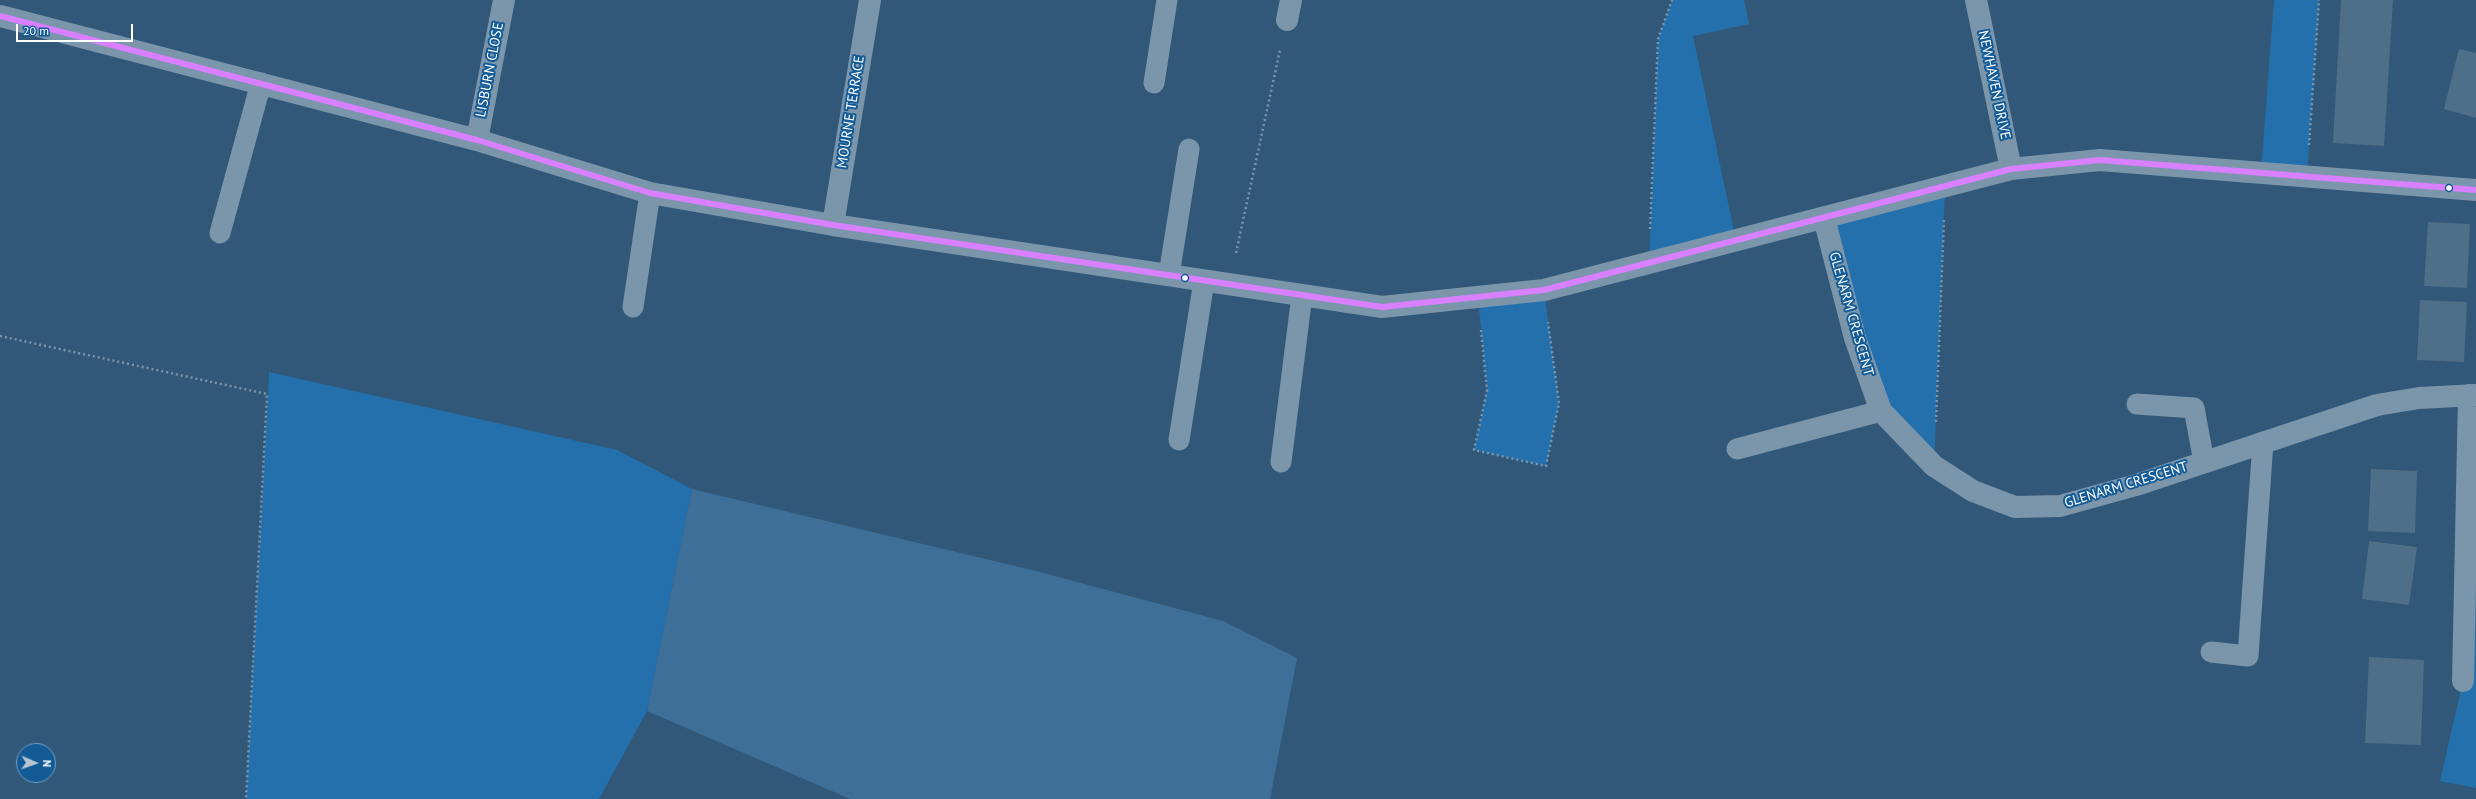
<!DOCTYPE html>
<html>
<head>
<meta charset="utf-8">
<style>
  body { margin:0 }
  #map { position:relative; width:2476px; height:799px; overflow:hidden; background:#315879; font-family:"PT Sans",sans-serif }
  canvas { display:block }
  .north { position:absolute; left:16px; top:743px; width:40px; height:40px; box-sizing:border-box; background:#135b97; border:1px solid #719dc1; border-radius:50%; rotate:92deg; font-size:11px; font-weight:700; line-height:16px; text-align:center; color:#fff }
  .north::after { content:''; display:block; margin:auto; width:14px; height:18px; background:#b7c5d0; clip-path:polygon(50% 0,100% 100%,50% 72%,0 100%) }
  .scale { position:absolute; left:16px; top:24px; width:117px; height:18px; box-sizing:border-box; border:2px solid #fff; border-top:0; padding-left:5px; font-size:12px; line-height:14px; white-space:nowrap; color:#fff; -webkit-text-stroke:3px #135b97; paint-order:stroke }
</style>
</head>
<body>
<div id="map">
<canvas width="2476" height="799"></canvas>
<div class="north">N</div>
<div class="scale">20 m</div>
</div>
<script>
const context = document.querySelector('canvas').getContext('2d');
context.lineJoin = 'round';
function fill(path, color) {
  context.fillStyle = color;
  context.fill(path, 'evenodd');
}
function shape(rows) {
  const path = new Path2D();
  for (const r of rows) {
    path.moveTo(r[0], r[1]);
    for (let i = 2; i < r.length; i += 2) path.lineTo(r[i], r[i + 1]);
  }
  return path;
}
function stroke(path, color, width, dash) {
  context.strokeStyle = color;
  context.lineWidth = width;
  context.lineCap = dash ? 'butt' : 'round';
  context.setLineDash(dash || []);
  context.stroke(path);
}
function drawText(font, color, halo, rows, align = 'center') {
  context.font = font + ' "PT Sans",sans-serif';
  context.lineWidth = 4;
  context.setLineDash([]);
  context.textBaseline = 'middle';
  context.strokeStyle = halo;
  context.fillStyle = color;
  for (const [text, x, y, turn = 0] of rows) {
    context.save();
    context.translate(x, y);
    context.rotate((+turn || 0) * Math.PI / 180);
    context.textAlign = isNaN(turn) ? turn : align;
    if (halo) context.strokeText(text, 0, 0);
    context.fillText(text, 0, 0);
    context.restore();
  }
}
fill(shape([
  [1672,0,1744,0,1749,24,1693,36,1736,241,1649,264,1658,39],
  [2274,0,2319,0,2307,176,2261,172],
  [1945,186,1934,466,1881,411,1824,218],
  [1544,290,1559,403,1546,466,1474,450,1487,391,1478,297],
  [269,372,617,450,692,489,647,711,599,799,246,799],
  [2465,599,2476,599,2476,788,2440,781,2463,681]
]), '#2470ad');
fill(shape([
  [692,489,1036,571,1223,621,1297,658,1270,799,850,799,647,711]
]), '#3d6f99');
fill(shape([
  [2341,0,2393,0,2384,146,2333,143],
  [2459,49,2476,53,2476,118,2444,109],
  [2428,222,2470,224,2467,288,2424,286],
  [2420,300,2467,302,2464,362,2417,360],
  [2371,469,2417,471,2415,533,2368,531],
  [2369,541,2417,547,2409,605,2362,599],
  [2369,657,2424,660,2421,745,2365,743]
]), '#4f6e88');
stroke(shape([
  [2309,145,2319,0],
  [1650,229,1658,39,1672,0],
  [1236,253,1280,50],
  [1481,330,1487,391,1474,450,1546,466,1559,403,1548,322],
  [0,336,267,394,246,799],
  [1936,422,1944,219]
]), '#7b95ab', 2.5, [2, 3]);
stroke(shape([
  [1154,83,1167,0],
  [220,233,261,83],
  [1169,275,1189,149],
  [633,307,650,193],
  [2137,404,2194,408,2204,462],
  [1179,440,1204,281],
  [1737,449,1881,411],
  [1281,462,1302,295],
  [2211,652,2248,656,2263,442]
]), '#7b95ab', 21);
stroke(shape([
  [1976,0,2011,169],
  [0,16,477,140,650,193,833,225,1382,307,1544,290,2011,169,2100,160,2476,190],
  [1287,20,1291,0],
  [477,140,504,0],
  [1824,218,1855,338,1881,411,1934,466,1973,491,2015,507,2060,506,2136,485,2377,405,2419,398,2476,395],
  [833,225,870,0],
  [2463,681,2469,395]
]), '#7b95ab', 22);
stroke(shape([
  [0,16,477,140,650,193,833,225,1382,307,1544,290,2011,169,2100,160,2476,190]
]), '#d880ff', 6);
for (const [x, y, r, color] of [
  [2449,188,3.5,"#fff"],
  [1185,278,3.5,"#fff"]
]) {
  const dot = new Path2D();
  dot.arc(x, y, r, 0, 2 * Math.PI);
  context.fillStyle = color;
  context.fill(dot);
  stroke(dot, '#135b97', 1.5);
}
drawText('14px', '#fff', '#135b97', [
  ["LISBURN CLOSE",490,70,-79],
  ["NEWHAVEN DRIVE",1994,85,78],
  ["MOURNE TERRACE",851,112,-81],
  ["GLENARM CRESCENT",1851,314,74],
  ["GLENARM CRESCENT",2126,485,-17]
]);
</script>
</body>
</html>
